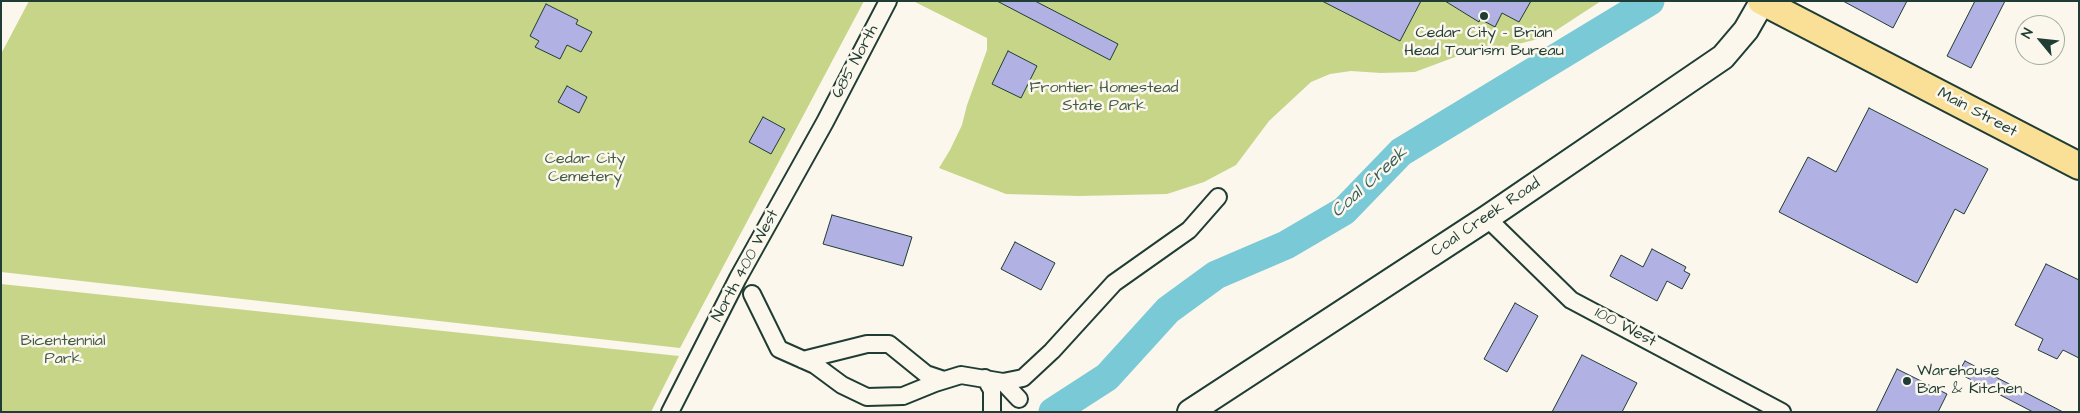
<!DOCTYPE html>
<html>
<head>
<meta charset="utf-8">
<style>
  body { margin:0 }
  #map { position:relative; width:2080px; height:413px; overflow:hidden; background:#fbf7ec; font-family:"Architects Daughter",sans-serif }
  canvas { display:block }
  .frame { position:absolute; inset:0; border:2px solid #1f3d34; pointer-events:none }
  .north { position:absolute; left:2015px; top:15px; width:50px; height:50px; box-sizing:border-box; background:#fbf7ec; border:1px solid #a3ada2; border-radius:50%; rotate:298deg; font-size:14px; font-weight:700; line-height:20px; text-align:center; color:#1f3d34 }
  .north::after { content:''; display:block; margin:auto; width:18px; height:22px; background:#1f3d34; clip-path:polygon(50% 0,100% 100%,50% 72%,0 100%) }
</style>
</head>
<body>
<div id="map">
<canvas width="2080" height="413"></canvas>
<div class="frame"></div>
<div class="north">N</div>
</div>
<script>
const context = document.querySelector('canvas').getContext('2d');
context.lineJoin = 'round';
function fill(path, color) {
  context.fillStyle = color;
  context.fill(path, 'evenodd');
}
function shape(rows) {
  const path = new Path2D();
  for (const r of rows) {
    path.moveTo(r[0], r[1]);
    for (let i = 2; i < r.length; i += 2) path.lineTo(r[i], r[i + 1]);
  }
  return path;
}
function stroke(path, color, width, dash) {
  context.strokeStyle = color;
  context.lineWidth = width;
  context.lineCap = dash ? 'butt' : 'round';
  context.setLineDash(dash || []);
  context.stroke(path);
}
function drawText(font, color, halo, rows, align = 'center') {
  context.font = font + ' "Architects Daughter",sans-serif';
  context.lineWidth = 5;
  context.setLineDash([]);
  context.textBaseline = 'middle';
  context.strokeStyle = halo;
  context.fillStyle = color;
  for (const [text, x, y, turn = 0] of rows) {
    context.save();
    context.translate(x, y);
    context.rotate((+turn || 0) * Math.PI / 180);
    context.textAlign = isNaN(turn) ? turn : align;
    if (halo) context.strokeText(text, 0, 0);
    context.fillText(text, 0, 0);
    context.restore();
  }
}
fill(shape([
  [29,1,864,1,680,348,1,272,1,54],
  [913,1,1601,1,1546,37,1498,49,1471,51,1415,72,1381,73,1351,71,1330,74,1311,82,1269,121,1236,165,1204,182,1167,194,1079,196,1006,194,939,168,950,150,962,125,967,105,987,50,987,38],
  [1,284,679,356,651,412,1,412]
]), '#c7d589');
stroke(shape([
  [1053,412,1107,377,1168,310,1216,275,1286,245,1344,211,1401,152,1650,1]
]), '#7ac9d7', 29);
const building = shape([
  [997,1,1035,1,1118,44,1110,60,997,1],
  [1322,1,1421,1,1400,41,1322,1],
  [1445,1,1531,1,1519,22,1502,13,1495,27,1480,19,1479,22,1445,1],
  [1843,1,1907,1,1893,28,1843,1],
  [1975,1,2005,1,1971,68,1947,56,1975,1],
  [546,4,578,20,576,24,592,32,581,52,567,45,560,59,535,47,539,41,530,36,546,4],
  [1008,51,1037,66,1021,98,992,84,1008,51],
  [567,86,587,97,579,113,558,102,567,86],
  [1869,108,1988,169,1964,214,1955,209,1917,283,1779,212,1808,157,1836,172,1869,108],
  [763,117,785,129,771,154,749,142,763,117],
  [832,215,912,237,903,266,823,244,832,215],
  [1015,242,1055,263,1041,290,1001,269,1015,242],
  [1652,249,1686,267,1684,271,1690,274,1682,289,1667,281,1657,301,1610,276,1621,255,1643,267,1652,249],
  [2046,264,2079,280,2079,358,2063,350,2057,359,2038,350,2043,339,2015,325,2046,264],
  [1515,303,1538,316,1507,372,1484,359,1515,303],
  [1582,355,1637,383,1622,412,1552,412,1582,355],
  [1965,361,2063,412,2033,412,1958,373,1965,361],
  [1897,369,1947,394,1938,412,1876,412,1897,369]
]);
fill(building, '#b2b1e3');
stroke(building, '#1f3d34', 1);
const minor = shape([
  [1487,218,1571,300,1782,412],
  [752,294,779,349,815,365,842,385,867,397,903,396,935,383,961,375,1003,382,1023,378,1052,351,1114,283,1189,230,1218,197],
  [803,360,867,344,889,344,926,374,944,380],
  [985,378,992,390,992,412],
  [1003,382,1019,399],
  [670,412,738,278,825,122,888,1]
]);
const secondary = shape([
  [1190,412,1487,218,1723,57,1746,30,1762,2]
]);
const primary = shape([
  [1761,1,2079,166]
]);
stroke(minor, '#1f3d34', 20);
stroke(secondary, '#1f3d34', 28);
stroke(primary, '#1f3d34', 30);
stroke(minor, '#fbf7ec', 16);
stroke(secondary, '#fbf7ec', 24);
stroke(primary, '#fadf96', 26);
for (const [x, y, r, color] of [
  [1484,16,5,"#1f3d34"],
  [1907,381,5,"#1f3d34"]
]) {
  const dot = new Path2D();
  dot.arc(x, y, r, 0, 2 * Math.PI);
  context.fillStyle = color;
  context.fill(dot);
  stroke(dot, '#fbf7ec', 2);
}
drawText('16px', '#1f3d34', '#fbf7ec', [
  ["Cedar City - Brian",1484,34],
  ["Head Tourism Bureau",1484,52],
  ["Warehouse",1917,372,"left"],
  ["Bar & Kitchen",1917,390,"left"]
]);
drawText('16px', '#1f3d34', '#fbf7ec', [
  ["685 North",856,62,-62],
  ["Main Street",1977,113,28],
  ["Coal Creek Road",1486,218,-34],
  ["North 400 West",746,266,-62],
  ["100 West",1625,328,28]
]);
drawText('16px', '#415b45', '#fbf7ec', [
  ["Frontier Homestead",1104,89],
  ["State Park",1104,107],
  ["Cedar City",585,160],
  ["Cemetery",585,178],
  ["Bicentennial",63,342],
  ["Park",63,360]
]);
drawText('italic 18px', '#36605d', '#fbf7ec', [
  ["Coal Creek",1370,183,-42]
]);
</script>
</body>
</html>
